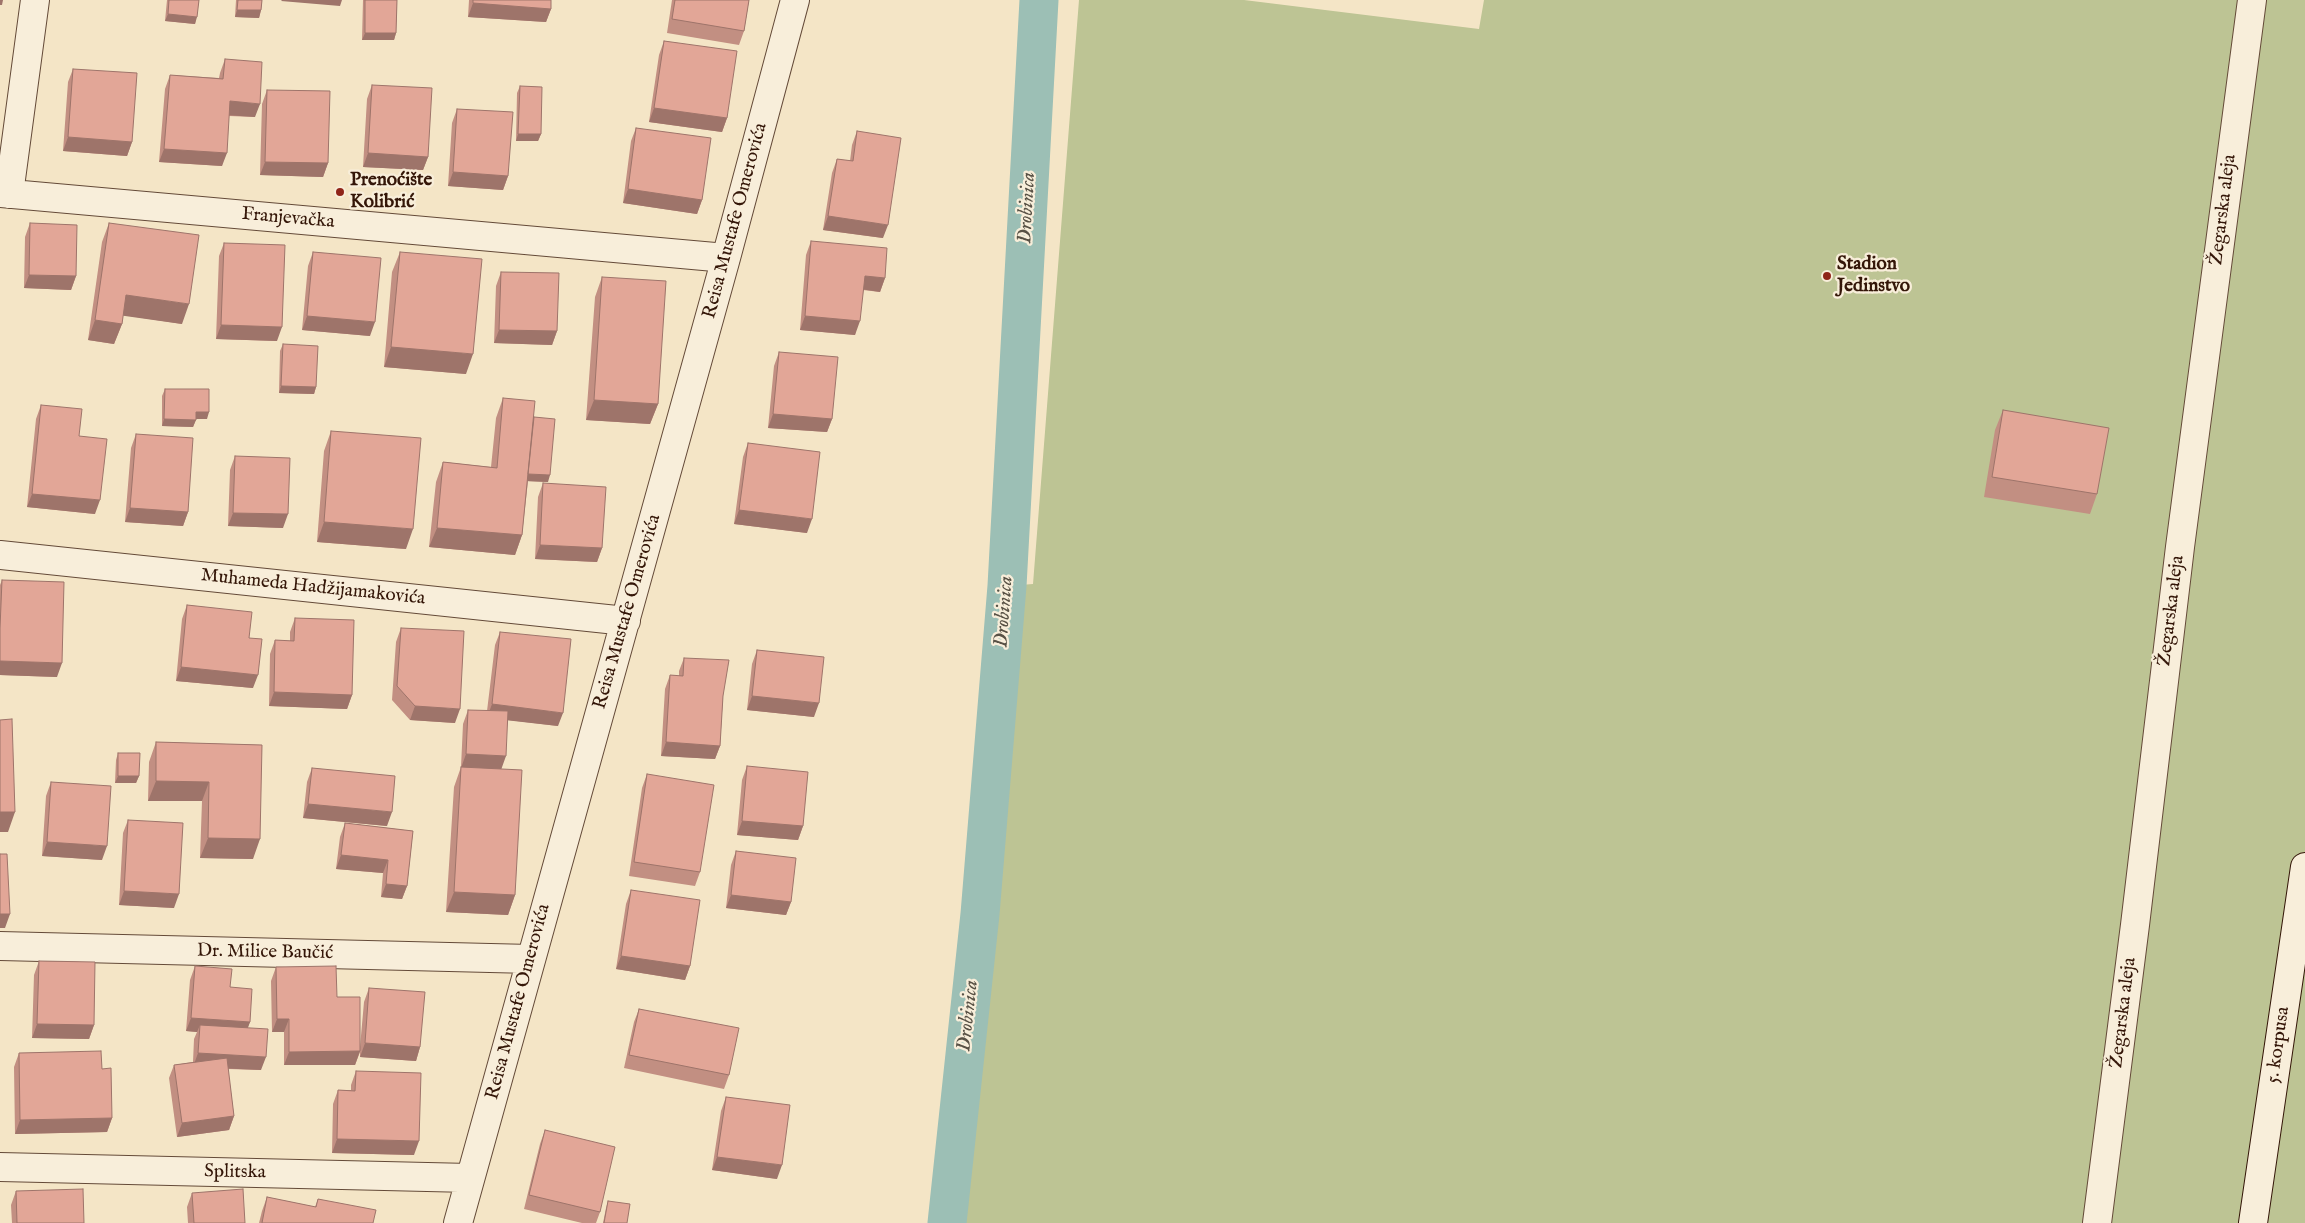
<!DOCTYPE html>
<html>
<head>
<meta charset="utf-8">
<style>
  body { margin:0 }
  canvas { display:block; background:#f4e5c6 }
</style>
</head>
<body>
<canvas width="2305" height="1223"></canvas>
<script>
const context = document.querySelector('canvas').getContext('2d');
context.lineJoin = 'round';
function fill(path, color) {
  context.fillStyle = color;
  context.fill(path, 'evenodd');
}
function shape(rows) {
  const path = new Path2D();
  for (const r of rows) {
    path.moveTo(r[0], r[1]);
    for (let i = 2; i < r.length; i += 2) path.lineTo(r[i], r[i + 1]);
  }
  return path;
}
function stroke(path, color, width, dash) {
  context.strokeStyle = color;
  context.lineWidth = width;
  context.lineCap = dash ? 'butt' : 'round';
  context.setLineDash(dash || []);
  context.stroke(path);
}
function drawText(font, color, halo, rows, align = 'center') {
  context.font = font + ' "IM FELL English",serif';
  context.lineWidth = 4.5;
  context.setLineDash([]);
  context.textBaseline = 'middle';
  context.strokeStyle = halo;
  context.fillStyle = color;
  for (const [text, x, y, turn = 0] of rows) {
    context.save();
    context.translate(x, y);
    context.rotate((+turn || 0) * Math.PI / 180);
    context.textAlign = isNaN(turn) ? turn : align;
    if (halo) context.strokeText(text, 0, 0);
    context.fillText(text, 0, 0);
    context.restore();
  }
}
fill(shape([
  [1079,0,1244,0,1479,29,1484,0,2305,0,2305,1223,947,1223,980,914,1007,586,1033,584]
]), '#bdc494');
stroke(shape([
  [947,1223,980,914,1007,586,1039,0]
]), '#9cbfb5', 39);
const street = shape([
  [0,193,726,258],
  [9,194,35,0],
  [0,555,626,621],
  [0,946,531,959],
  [0,1167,470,1178],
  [458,1223,726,258,795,0],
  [2097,1223,2135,925,2180,547,2252,0]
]);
const secondary = shape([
  [2253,1223,2305,867]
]);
stroke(street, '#644a38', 30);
stroke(secondary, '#341608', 30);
stroke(street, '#f8eeda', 28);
stroke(secondary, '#f8eeda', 28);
fill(shape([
  [167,0,199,0,195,24,165,21],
  [236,0,262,0,261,10,259,18,235,17],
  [363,0,397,0,396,33,394,40,362,40],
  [469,0,551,0,551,9,546,22,468,17],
  [672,0,749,0,744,31,739,45,667,33],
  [664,41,727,118,722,132,649,122,659,55],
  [225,59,255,117,229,116,222,166,159,162,165,89,170,75,219,78,220,73],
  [73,69,132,142,127,156,63,151,68,82],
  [372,85,428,157,423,170,363,167,367,99],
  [520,86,541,134,538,141,516,141,517,93],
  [267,90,328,163,323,177,260,175,262,104],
  [457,109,508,176,503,190,448,186,452,123],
  [636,128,702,200,697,214,623,203,631,141],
  [857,131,883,238,823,230,832,173,837,159,850,161,852,145],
  [30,223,76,276,71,290,24,288,25,237],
  [109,223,182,324,123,315,122,324,114,344,88,340,102,242],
  [811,241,885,278,880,292,863,290,855,335,800,330,806,255],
  [224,243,277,341,216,339,219,256],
  [313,252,370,336,302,330,308,266],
  [400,252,466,374,384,367,392,272],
  [501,272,557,331,552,345,494,343,496,286],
  [602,277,658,404,650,424,586,420,595,297],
  [283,344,316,387,314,394,279,393,280,351],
  [779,352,832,419,827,432,768,428,774,366],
  [165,389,207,419,196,419,193,427,162,426,162,396],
  [503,398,534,417,548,482,528,481,522,535,515,555,429,547,436,482,443,462,491,467,496,418],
  [41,405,79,436,95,514,27,507,36,419],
  [2003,410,2097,494,2090,514,1984,497,1995,430],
  [331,431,406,549,317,542,324,451],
  [136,434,188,512,183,526,125,522,131,448],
  [748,443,807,533,734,524,743,457],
  [235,456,283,528,228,526,230,470],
  [543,483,602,548,597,562,535,559,538,497],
  [2,580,57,677,0,675,0,585],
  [187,605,249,638,253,688,176,681,182,619],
  [295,618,352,695,347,709,269,706,270,654,275,640,290,641,290,632],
  [401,628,455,723,410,720,392,700,396,642],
  [500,632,558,726,508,720,501,769,515,895,508,915,446,912,454,787,461,767,463,724,468,710,487,711,495,645],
  [757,650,814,717,747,710,752,664],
  [684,658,723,696,720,746,715,759,661,756,665,689,670,675,679,676,679,671],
  [156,742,262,745,253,859,200,858,202,801,148,801,149,762],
  [118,753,139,776,136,783,115,783,116,760],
  [747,766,803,826,798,840,737,835,742,780],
  [312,768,387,826,303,818,307,782],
  [647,774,700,872,695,886,629,876,642,788],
  [51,782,102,860,42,856,46,796],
  [128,820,174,908,119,905,123,833],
  [345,823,413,831,407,886,402,899,381,897,383,873,336,869,340,837],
  [736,851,791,902,786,915,726,908,731,865],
  [631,890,690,966,685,980,616,969,626,904],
  [39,961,94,1025,89,1039,32,1038,34,975],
  [195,966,230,987,250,1022,247,1028,261,1070,228,1069,234,1116,229,1130,177,1137,169,1078,174,1065,193,1062,194,1039,197,1032,186,1031,190,980],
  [276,967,337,997,360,1047,364,1002,369,988,420,1047,416,1061,360,1057,360,1052,355,1065,284,1065,284,1032,272,1032,271,981],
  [639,1009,729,1075,724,1089,624,1068,634,1022],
  [19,1053,102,1069,112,1118,107,1132,15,1134,14,1067],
  [356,1071,414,1155,332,1153,333,1104,338,1090,351,1090,351,1085],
  [726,1097,777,1179,712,1170,721,1111],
  [545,1130,600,1212,596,1223,582,1223,524,1209,540,1144],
  [16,1191,84,1223,12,1223,11,1205],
  [192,1193,245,1223,188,1223,187,1207],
  [267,1197,315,1207,318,1199,373,1223,259,1223,262,1211],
  [608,1201,627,1223,603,1223,606,1208]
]), '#c28f82');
fill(shape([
  [0,0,3,0,2,5,0,5],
  [282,0,342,0,340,6,281,1],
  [473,3,551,9,546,22,468,17],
  [237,10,261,10,259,18,235,17],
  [168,14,197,17,195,24,165,21],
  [365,33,396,33,394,40,362,40],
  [230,101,260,104,255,117,225,115],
  [654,108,727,118,722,132,649,122],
  [518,134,541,134,538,141,516,141],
  [68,137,132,142,127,156,63,151],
  [164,149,227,153,222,166,159,162],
  [368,153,428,157,423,170,363,167],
  [265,162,328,163,323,177,260,175],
  [453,172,508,176,503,190,448,186],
  [628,189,702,200,697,214,623,203],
  [828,216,888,225,883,238,823,230],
  [29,275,76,276,71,290,24,288],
  [865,276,885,278,880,292,860,289],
  [126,295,189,304,182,324,118,315],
  [307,316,375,322,370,336,302,330],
  [805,316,860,321,855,335,800,330],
  [95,320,122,324,114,344,88,340],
  [221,325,282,327,277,341,216,339],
  [499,330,557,331,552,345,494,343],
  [391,347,473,354,466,374,384,367],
  [281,386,316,387,314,394,279,393],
  [594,400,658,404,650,424,586,420],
  [196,412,209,412,207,419,194,419],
  [773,414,832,419,827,432,768,428],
  [164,419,196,420,193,427,162,426],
  [527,474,550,475,548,482,524,481],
  [32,494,100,500,95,514,27,507],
  [130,508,188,512,183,526,125,522],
  [739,510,812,519,807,533,734,524],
  [233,513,288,514,283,528,228,526],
  [324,522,413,529,406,549,317,542],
  [437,528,522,535,515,555,429,547],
  [540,545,602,548,597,562,535,559],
  [0,661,62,663,57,677,0,675],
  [181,667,258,675,253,688,176,681],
  [274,692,352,695,347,709,269,706],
  [752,696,819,703,814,717,747,710],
  [492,704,563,713,558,726,487,718],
  [415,706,460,709,455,723,410,720],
  [666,742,720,746,715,759,661,756],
  [466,754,506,756,501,770,461,768],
  [118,776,139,776,136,783,115,783],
  [156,781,209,782,202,801,148,801],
  [308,804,392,812,387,826,303,818],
  [0,812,15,812,8,832,0,832],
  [742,821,803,826,798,840,737,835],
  [208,838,260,839,253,859,200,858],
  [47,842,107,846,102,860,42,856],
  [341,855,388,860,383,873,336,869],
  [386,884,407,886,402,899,381,897],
  [124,891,179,894,174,908,119,905],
  [454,892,515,895,508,915,446,912],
  [731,895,791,902,786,915,726,908],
  [0,914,10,914,5,928,0,928],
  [621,956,690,966,685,980,616,969],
  [191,1018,250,1022,245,1036,200,1025,197,1032,186,1031],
  [277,1019,289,1019,284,1032,272,1032],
  [37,1024,94,1025,89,1039,32,1038],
  [365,1043,420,1047,416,1061,360,1057],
  [360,1051,355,1065,284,1065,289,1052],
  [198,1053,266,1057,261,1070,193,1067],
  [234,1116,229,1130,177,1137,182,1123],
  [112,1118,107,1132,15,1134,20,1120],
  [337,1139,419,1141,414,1155,332,1153],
  [717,1157,782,1165,777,1179,712,1170]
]), '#9e746a');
const building = shape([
  [169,0,199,0,197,17,168,14,169,0],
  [238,0,262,0,261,10,237,10,238,0],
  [365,0,397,0,396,33,365,33,365,0],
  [473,0,551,0,551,9,473,3,473,0],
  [675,0,749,0,744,31,672,19,675,0],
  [664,41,737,51,727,118,654,108,664,41],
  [225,59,262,62,260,104,230,101,227,153,164,149,170,75,223,79,225,59],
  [73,69,137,73,132,142,68,137,73,69],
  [372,85,432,88,428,157,368,153,372,85],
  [520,86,542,87,541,134,518,134,520,86],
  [267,90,330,91,328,163,265,162,267,90],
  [457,109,513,112,508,176,453,172,457,109],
  [636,128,711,138,702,200,628,189,636,128],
  [857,131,901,138,888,225,828,216,837,159,853,161,857,131],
  [30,223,77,225,76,276,29,275,30,223],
  [109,223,199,235,189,304,126,295,122,324,95,320,109,223],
  [811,241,887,248,885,278,865,276,860,321,805,316,811,241],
  [224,243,285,245,282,327,221,325,224,243],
  [313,252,381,258,375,322,307,316,313,252],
  [400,252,482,259,473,354,391,347,400,252],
  [501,272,559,273,557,331,499,330,501,272],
  [602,277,666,281,658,404,594,400,602,277],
  [283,344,318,346,316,387,281,386,283,344],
  [779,352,838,357,832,419,773,414,779,352],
  [165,389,209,389,209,412,196,412,196,420,164,419,165,389],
  [503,398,535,401,522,535,437,528,443,462,497,468,503,398],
  [41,405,82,409,79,436,107,439,100,500,32,494,41,405],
  [2003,410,2109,428,2097,494,1992,477,2003,410],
  [534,417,555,419,550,475,528,474,534,417],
  [331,431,421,438,413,529,324,522,331,431],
  [136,434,193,438,188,512,130,508,136,434],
  [748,443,820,452,812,519,739,510,748,443],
  [235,456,290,458,288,514,233,513,235,456],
  [543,483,606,487,602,548,540,545,543,483],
  [2,580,64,582,62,663,0,661,0,628,2,580],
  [187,605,252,612,249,638,262,639,258,675,181,667,187,605],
  [295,618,354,620,352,695,274,692,275,640,294,641,295,618],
  [401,628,464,631,460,709,415,706,397,686,401,628],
  [500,632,571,639,563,713,492,704,500,632],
  [757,650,824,657,819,703,752,696,757,650],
  [684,658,729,660,723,696,720,746,666,742,670,675,683,676,684,658],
  [468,710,508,711,506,756,466,754,468,710],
  [12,719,15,812,0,812,0,720,12,719],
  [156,742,262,745,260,839,208,838,209,782,156,781,156,742],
  [118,753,140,753,139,776,118,776,118,753],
  [747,766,808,772,803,826,742,821,747,766],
  [461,767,522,770,515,895,454,892,461,767],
  [312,768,395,776,392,812,308,804,312,768],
  [647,774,714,785,700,872,634,862,647,774],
  [51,782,111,786,107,846,47,842,51,782],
  [128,820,183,823,179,894,124,891,128,820],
  [345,823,413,831,407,886,386,884,388,860,341,855,345,823],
  [736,851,796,858,791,902,731,895,736,851],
  [0,854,7,854,10,914,0,914,0,854],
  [631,890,700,900,690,966,621,956,631,890],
  [39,961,95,962,94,1025,37,1024,39,961],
  [195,966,232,969,230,987,252,989,250,1022,191,1018,195,966],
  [336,966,337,997,360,997,360,1051,289,1052,289,1019,277,1019,276,967,336,966],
  [369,988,425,992,420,1047,365,1043,369,988],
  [639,1009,739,1028,729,1075,629,1055,639,1009],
  [200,1025,268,1029,266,1057,198,1053,200,1025],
  [101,1051,102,1069,111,1068,112,1118,20,1120,19,1053,101,1051],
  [227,1058,234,1116,182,1123,174,1065,227,1058],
  [356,1071,421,1073,419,1141,337,1139,338,1090,355,1091,356,1071],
  [726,1097,790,1105,782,1165,717,1157,726,1097],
  [545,1130,615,1147,600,1212,529,1195,545,1130],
  [83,1189,84,1223,17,1223,16,1191,83,1189],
  [243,1189,245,1223,194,1223,192,1193,243,1189],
  [267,1197,316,1207,318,1199,376,1210,373,1223,262,1223,267,1197],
  [608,1201,630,1204,627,1223,604,1223,608,1201]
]);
fill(building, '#e2a697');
stroke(building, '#9e746a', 1);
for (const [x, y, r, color] of [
  [340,192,5,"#8f2418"],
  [1827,276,5,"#8f2418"]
]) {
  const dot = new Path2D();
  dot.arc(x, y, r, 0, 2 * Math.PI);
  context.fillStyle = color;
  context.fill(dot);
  stroke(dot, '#f8eeda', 2);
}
drawText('bold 19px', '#341608', '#f8eeda', [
  ["Prenoćište",350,181],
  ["Kolibrić",350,203],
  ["Stadion",1837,265],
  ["Jedinstvo",1837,287]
], 'left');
drawText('19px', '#341608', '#f8eeda', [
  ["Žegarska aleja",2224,210,-83],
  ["Franjevačka",288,219,5],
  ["Reisa Mustafe Omerovića",736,221,-75],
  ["Muhameda Hadžijamakovića",313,588,6],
  ["Žegarska aleja",2172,611,-83],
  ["Reisa Mustafe Omerovića",628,612,-74],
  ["Dr. Milice Baučić",265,953,1],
  ["Reisa Mustafe Omerovića",519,1002,-75],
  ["Žegarska aleja",2124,1013,-83],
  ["5. korpusa",2279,1045,-82],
  ["Splitska",235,1173,1]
]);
drawText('italic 20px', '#585145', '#f8eeda', [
  ["Drobinica",1028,208,-87],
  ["Drobinica",1005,612,-86],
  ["Drobinica",969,1016,-84]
]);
</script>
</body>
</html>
